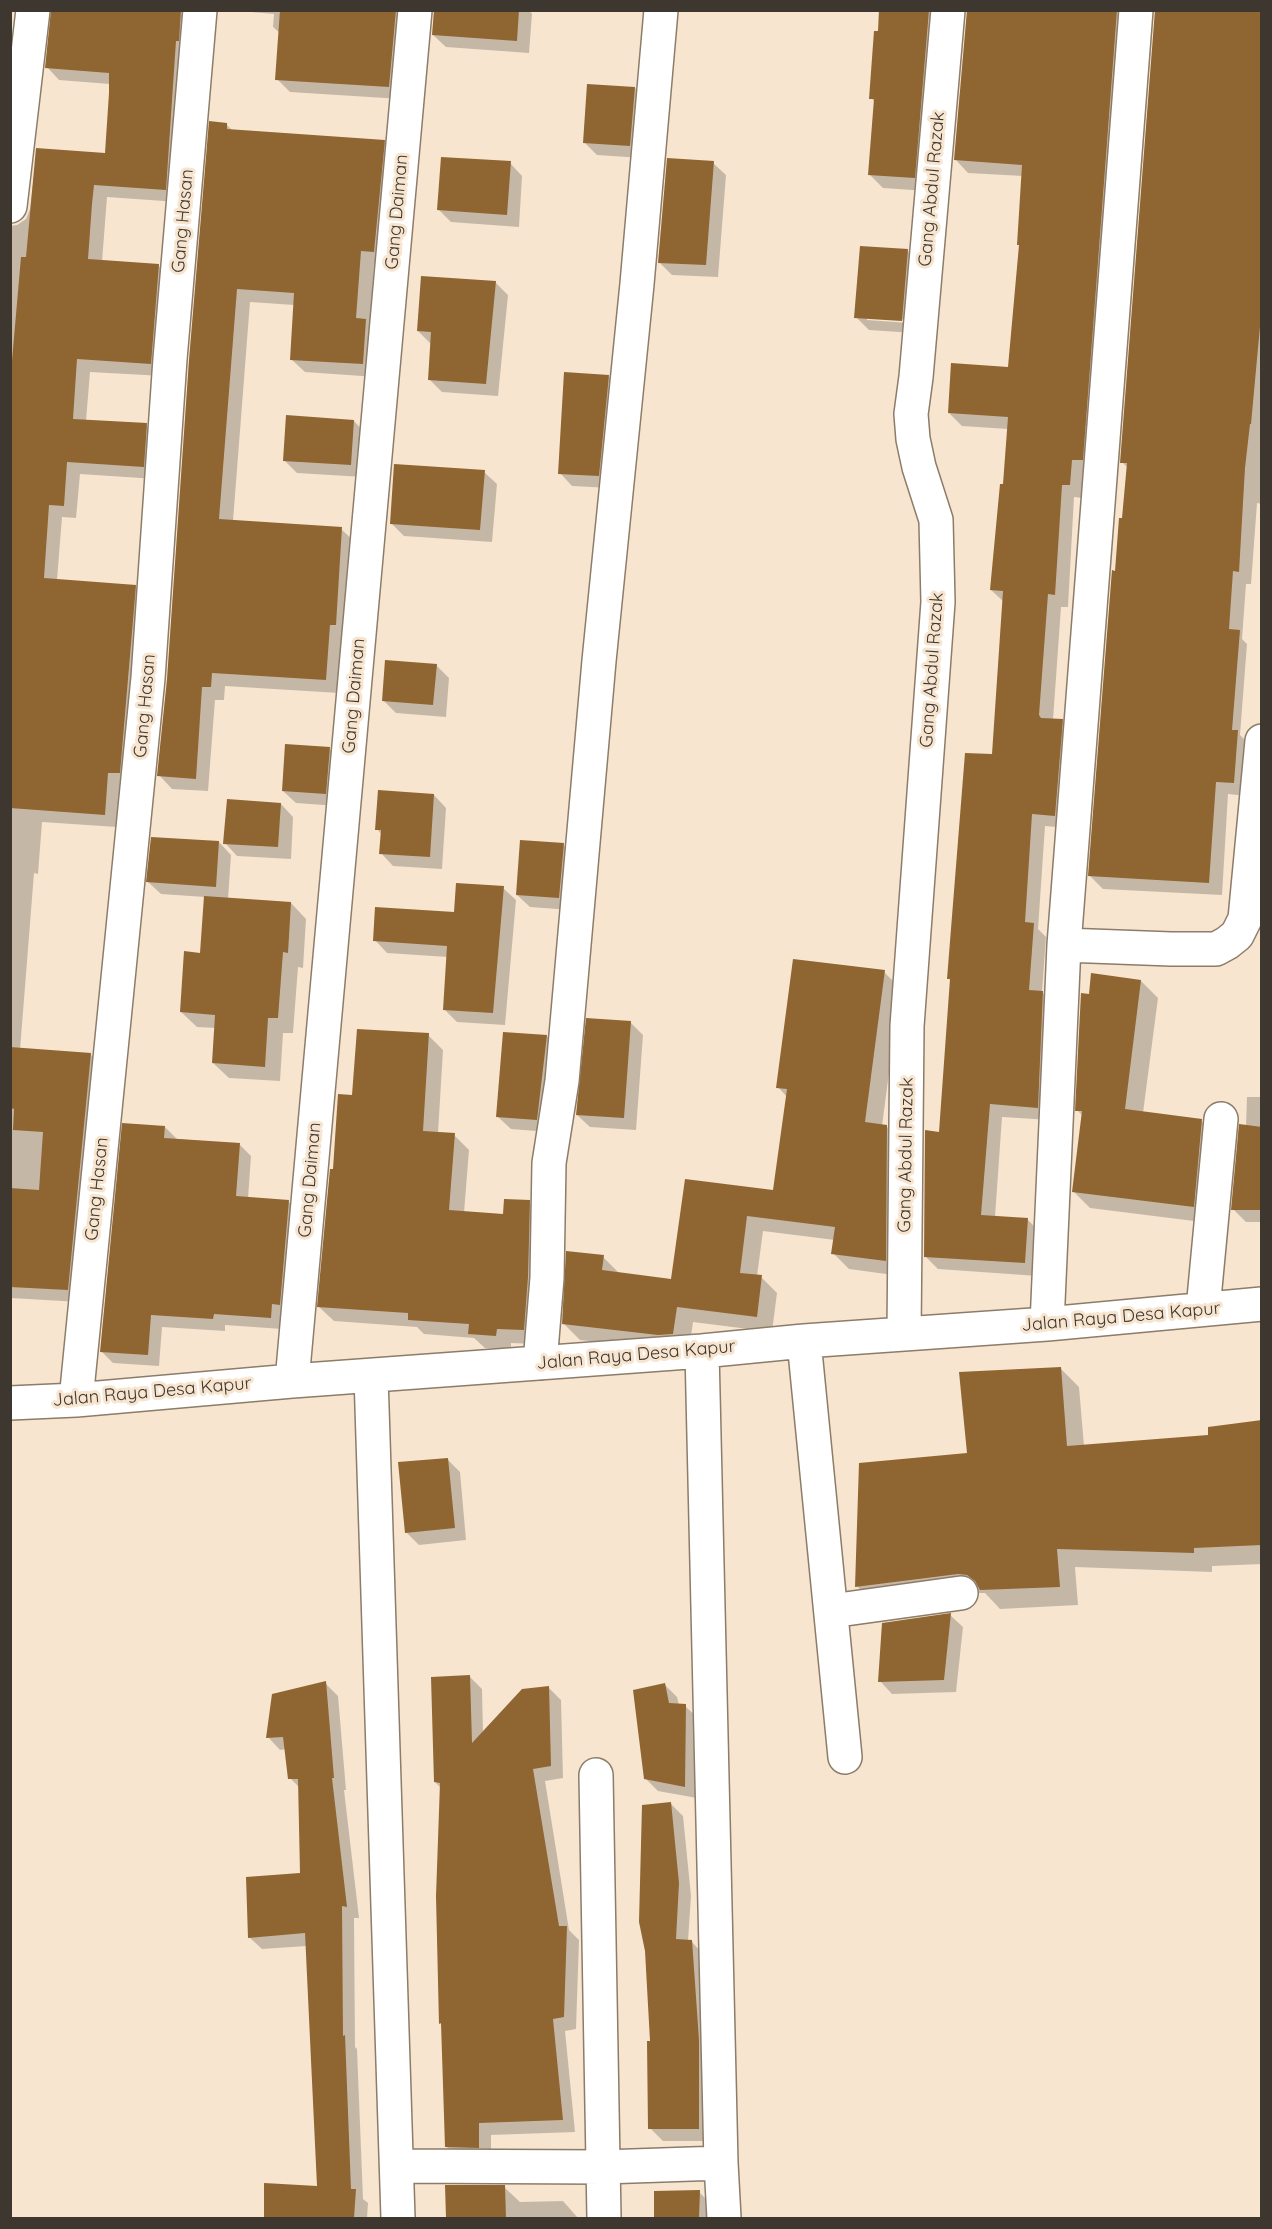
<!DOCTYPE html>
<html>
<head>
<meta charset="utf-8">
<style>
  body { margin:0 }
  #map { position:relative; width:1272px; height:2229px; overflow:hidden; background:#f7e5d0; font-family:Quicksand,sans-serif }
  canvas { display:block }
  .frame { position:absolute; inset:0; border:12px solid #3e372f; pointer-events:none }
</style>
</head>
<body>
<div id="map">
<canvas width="1272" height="2229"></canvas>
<div class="frame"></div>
</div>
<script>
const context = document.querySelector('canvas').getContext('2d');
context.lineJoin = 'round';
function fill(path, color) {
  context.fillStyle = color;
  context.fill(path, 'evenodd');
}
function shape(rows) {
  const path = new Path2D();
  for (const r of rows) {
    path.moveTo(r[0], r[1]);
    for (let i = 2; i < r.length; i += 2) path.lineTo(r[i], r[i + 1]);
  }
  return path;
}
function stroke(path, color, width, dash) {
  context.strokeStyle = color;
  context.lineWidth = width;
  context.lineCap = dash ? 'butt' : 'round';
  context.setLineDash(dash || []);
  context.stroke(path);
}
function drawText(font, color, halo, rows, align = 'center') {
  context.font = font + ' Quicksand,sans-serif';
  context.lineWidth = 6;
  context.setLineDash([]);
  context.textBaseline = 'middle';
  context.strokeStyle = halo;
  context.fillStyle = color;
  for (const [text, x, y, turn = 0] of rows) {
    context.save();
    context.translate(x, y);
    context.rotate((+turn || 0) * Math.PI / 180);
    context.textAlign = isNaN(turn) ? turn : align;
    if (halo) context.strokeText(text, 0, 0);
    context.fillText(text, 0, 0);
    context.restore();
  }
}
fill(shape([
  [53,10,198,10,178,202,107,197,102,262,159,266,171,278,163,376,90,372,86,421,146,425,159,437,156,479,80,474,76,518,62,517,57,580,135,586,148,599,132,785,120,785,117,827,42,822,38,874,34,873,20,1050,90,1054,103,1067,80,1302,10,1298,10,226,17,225,26,219,30,209,37,150,106,154,110,84,59,80,47,67],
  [414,10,401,99,290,92,277,79,280,33,273,27,274,14,228,10],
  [435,10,529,10,532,14,529,53,446,47,433,35],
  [881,10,948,10,927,191,883,188,870,175,875,102,871,98],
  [968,10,1136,10,1083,498,1074,497,1068,607,1061,607,1053,720,1062,721,1075,734,1068,828,1045,826,1038,929,1046,937,1042,992,1056,1005,1051,1120,1002,1117,995,1217,1028,1220,1041,1233,1038,1276,938,1269,925,1256,940,1134,952,981,949,979,993,756,1004,602,991,590,1004,485,1008,429,962,426,949,413,1009,368,1020,246,1023,176,968,173,955,159],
  [1262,10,1262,504,1257,503,1251,584,1246,584,1242,639,1247,644,1240,735,1250,745,1247,796,1228,794,1222,895,1103,889,1090,876,1116,572,1124,519,1128,468,1122,462],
  [635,88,647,101,642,158,597,155,584,142],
  [226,124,233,131,384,142,397,155,387,265,374,264,370,324,379,333,376,377,305,372,291,359,294,305,250,302,233,521,341,529,355,542,339,693,225,686,224,700,215,700,208,791,172,789,159,775],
  [510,163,522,176,519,227,451,222,439,210],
  [713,163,726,175,718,277,672,275,659,262],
  [908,251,920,263,914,333,869,330,856,317],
  [867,317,910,320,909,323,867,320],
  [495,282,508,295,498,396,442,392,429,379,431,344,418,331],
  [608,376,621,389,611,488,572,486,560,473],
  [354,421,366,434,363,477,297,473,284,460],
  [484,472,497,484,492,542,404,536,391,523],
  [436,665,449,678,446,717,396,713,384,701],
  [329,749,342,761,338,806,296,803,283,791],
  [434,795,446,808,442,869,393,866,381,853,382,835,377,829],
  [281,804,293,817,291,859,237,856,225,843],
  [219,842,231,855,228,899,291,903,306,919,303,968,298,967,293,1033,283,1033,280,1081,229,1078,213,1063,216,1028,197,1027,181,1012,201,954,205,897,161,894,148,882],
  [563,845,576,857,571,910,530,907,517,895],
  [503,888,516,900,505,1025,457,1022,444,1009,448,957,387,953,375,940,455,914],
  [884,972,900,988,882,1126,887,1127,903,1143,901,1276,849,1269,833,1253,835,1240,763,1231,757,1276,761,1277,777,1293,772,1332,693,1322,689,1350,675,1351,580,1340,564,1324,603,1257,619,1273,672,1280,775,1191,787,1097,778,1087],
  [1141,981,1158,998,1143,1113,1201,1121,1218,1138,1210,1223,1090,1208,1073,1191,1083,1116,1077,1110,1090,995],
  [630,1022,643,1035,636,1130,590,1127,577,1115],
  [428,1035,443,1050,438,1133,454,1135,469,1150,464,1213,504,1216,529,1202,544,1217,538,1344,511,1343,511,1350,485,1348,474,1338,424,1334,417,1327,334,1321,319,1307,334,1171,353,1097],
  [547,1036,559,1049,549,1132,511,1129,498,1117],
  [1247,1097,1262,1097,1262,1222,1246,1222,1233,1209,1246,1126],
  [165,1127,177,1139,239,1144,251,1156,248,1199,289,1202,301,1214,282,1329,225,1325,225,1331,162,1327,159,1366,113,1363,101,1351],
  [1060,1368,1079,1387,1084,1446,1210,1436,1262,1422,1262,1564,1212,1566,1212,1572,1075,1567,1078,1605,1000,1609,985,1593,978,1593,875,1605,857,1586,968,1454],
  [447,1459,460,1472,466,1540,419,1545,406,1532],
  [950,1615,963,1627,956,1692,892,1694,880,1681],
  [469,1676,482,1689,483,1733,548,1687,561,1700,563,1778,545,1781,569,1930,579,1940,576,2029,565,2031,575,2132,491,2135,491,2160,460,2160,447,2147,443,2026,440,2023,441,1788,435,1782],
  [325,1683,338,1696,346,1790,344,1790,359,1918,354,1918,355,2047,357,2049,363,2199,368,2203,367,2218,265,2218,265,2184,319,2188,307,1946,262,1949,249,1937,302,1875,300,1788,290,1778,286,1749,280,1750,268,1737],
  [665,1685,677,1697,679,1705,685,1706,698,1718,697,1798,658,1791,645,1778],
  [670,1803,683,1816,691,1896,688,1941,692,1942,704,1955,711,2141,663,2141,650,2128],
  [446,2186,504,2187,520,2202,563,2201,578,2218,447,2218],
  [699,2192,712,2205,711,2218,655,2218,655,2193]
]), '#0003');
fill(shape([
  [51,10,181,10,179,41,176,41,166,190,94,185,92,204,88,259,159,264,151,364,77,359,73,419,147,423,144,467,67,462,64,506,49,505,44,578,136,585,120,773,108,773,105,815,10,808,11,372,21,257,26,257,36,148,105,153,109,93,109,73,45,68],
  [280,10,396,10,389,87,275,80],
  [434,10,519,10,517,41,432,35],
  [879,10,929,10,915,178,868,175,874,99,869,99,874,31,878,31],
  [967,10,1117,10,1083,460,1072,460,1070,485,1062,485,1055,595,1048,594,1039,715,1041,718,1063,719,1055,816,1032,814,1025,922,1034,923,1029,990,1043,991,1038,1108,990,1104,981,1215,1028,1218,1025,1263,924,1257,925,1130,939,1132,950,979,947,979,965,753,992,754,1003,591,990,590,1000,484,1003,484,1008,417,948,413,951,363,1008,367,1019,245,1017,245,1022,165,954,160],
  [1155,10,1262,10,1262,305,1251,424,1250,424,1245,468,1239,572,1233,571,1229,629,1240,630,1232,730,1238,730,1234,783,1216,782,1209,883,1088,876,1112,570,1115,571,1119,518,1122,518,1127,463,1120,463],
  [587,84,635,87,630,146,583,143],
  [209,121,227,123,227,129,385,140,374,252,361,251,356,318,366,319,363,364,290,360,294,293,237,289,219,519,342,527,336,625,330,625,326,680,212,673,211,687,202,687,196,779,157,776,167,679,189,360],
  [441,157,511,161,507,215,437,210],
  [667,158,714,161,706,265,658,263],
  [860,246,908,249,902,321,854,318],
  [421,276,496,281,486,384,428,380,431,332,417,331],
  [564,372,609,375,599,476,558,474],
  [286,415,354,420,351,465,283,461],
  [394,464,485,470,480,530,390,524],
  [385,660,437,664,433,705,382,701],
  [285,744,330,747,326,794,282,791],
  [378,790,434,794,430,857,379,854,381,830,375,830],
  [227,799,281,803,278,847,223,844],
  [151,837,219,841,216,887,146,882],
  [520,840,564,843,559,898,516,895],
  [456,883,504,886,493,1013,443,1010,447,946,373,941,375,907,454,912],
  [204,896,291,902,288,953,283,952,278,1018,268,1018,265,1067,212,1063,215,1015,180,1012,184,951,200,953],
  [793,959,885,970,865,1122,887,1125,886,1261,831,1254,835,1227,747,1216,740,1273,762,1275,757,1317,677,1307,673,1334,658,1335,562,1324,566,1251,604,1255,602,1270,671,1279,685,1179,773,1190,787,1089,776,1088],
  [1091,973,1141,980,1125,1109,1202,1119,1194,1207,1072,1192,1082,1111,1075,1111,1081,993,1089,994],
  [586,1018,631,1021,624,1118,576,1115],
  [357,1029,429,1033,423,1131,455,1133,449,1210,503,1214,504,1199,530,1200,528,1277,524,1330,497,1329,496,1336,468,1334,469,1324,408,1320,408,1313,317,1307,330,1169,333,1169,338,1094,352,1095],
  [503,1032,547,1035,537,1120,496,1117],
  [10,1047,91,1053,68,1290,10,1287,10,1188,39,1190,43,1132,13,1130,14,1109,10,1108],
  [122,1123,165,1126,164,1138,240,1143,236,1196,289,1200,280,1305,272,1304,271,1318,214,1314,213,1319,151,1315,148,1355,100,1352],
  [1239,1124,1262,1127,1262,1210,1231,1210],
  [1061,1367,1067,1446,1208,1435,1208,1427,1262,1420,1262,1545,1194,1548,1194,1553,1057,1549,1060,1587,980,1590,975,1581,967,1575,958,1574,855,1587,859,1463,967,1453,959,1372],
  [448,1458,455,1528,405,1533,398,1462],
  [951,1613,944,1680,878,1682,882,1623],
  [470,1675,472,1743,522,1689,549,1686,551,1766,533,1769,559,1926,567,1926,564,2017,553,2019,563,2120,479,2123,479,2148,445,2147,441,2023,439,2024,436,1896,440,1783,434,1782,431,1677],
  [326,1681,334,1778,332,1778,347,1907,342,1906,343,2036,345,2035,351,2189,356,2189,354,2218,264,2218,264,2183,317,2186,310,2039,305,1933,248,1938,246,1877,300,1873,298,1779,288,1779,283,1737,266,1738,272,1694],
  [665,1683,669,1703,686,1704,685,1787,644,1779,633,1690],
  [671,1802,679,1883,676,1939,692,1940,699,2040,699,2129,648,2129,647,2041,650,2041,645,1951,639,1922,642,1805],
  [445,2185,505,2185,506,2218,446,2218],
  [700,2190,699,2218,654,2218,654,2191]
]), '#8f6531');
const minor = shape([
  [10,206,33,10],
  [1064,945,1171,949,1216,949,1227,943,1237,935,1245,919,1262,741],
  [1203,1309,1221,1119],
  [1047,1324,1064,945,1136,10],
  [904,1334,907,1026,938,602,936,520,919,467,913,439,911,414,916,377,948,10],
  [804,1341,845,1757],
  [702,1351,721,2163,724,2218],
  [540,1363,547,1278,549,1163,562,1081,599,661,637,284,661,10],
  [371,1376,398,2218],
  [292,1381,415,10],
  [76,1400,148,678,170,359,200,10],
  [10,1403,76,1400,292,1381,702,1351,804,1341,1047,1324,1262,1304],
  [831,1611,961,1593],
  [596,1775,604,2218],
  [397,2166,603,2167,721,2163]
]);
stroke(minor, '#8c7c69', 36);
stroke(minor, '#fff', 33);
drawText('18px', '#3e372f', '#f7e5d0', [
  ["Gang Abdul Razak",932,189,-85],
  ["Gang Daiman",397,212,-85],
  ["Gang Hasan",183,221,-85],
  ["Gang Abdul Razak",932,670,-86],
  ["Gang Daiman",354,696,-85],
  ["Gang Hasan",145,706,-85],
  ["Gang Abdul Razak",906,1155,-89],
  ["Gang Daiman",310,1180,-85],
  ["Gang Hasan",97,1189,-84],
  ["Jalan Raya Desa Kapur",1121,1317,-5],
  ["Jalan Raya Desa Kapur",636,1355,-5],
  ["Jalan Raya Desa Kapur",152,1392,-5]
]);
</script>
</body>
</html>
